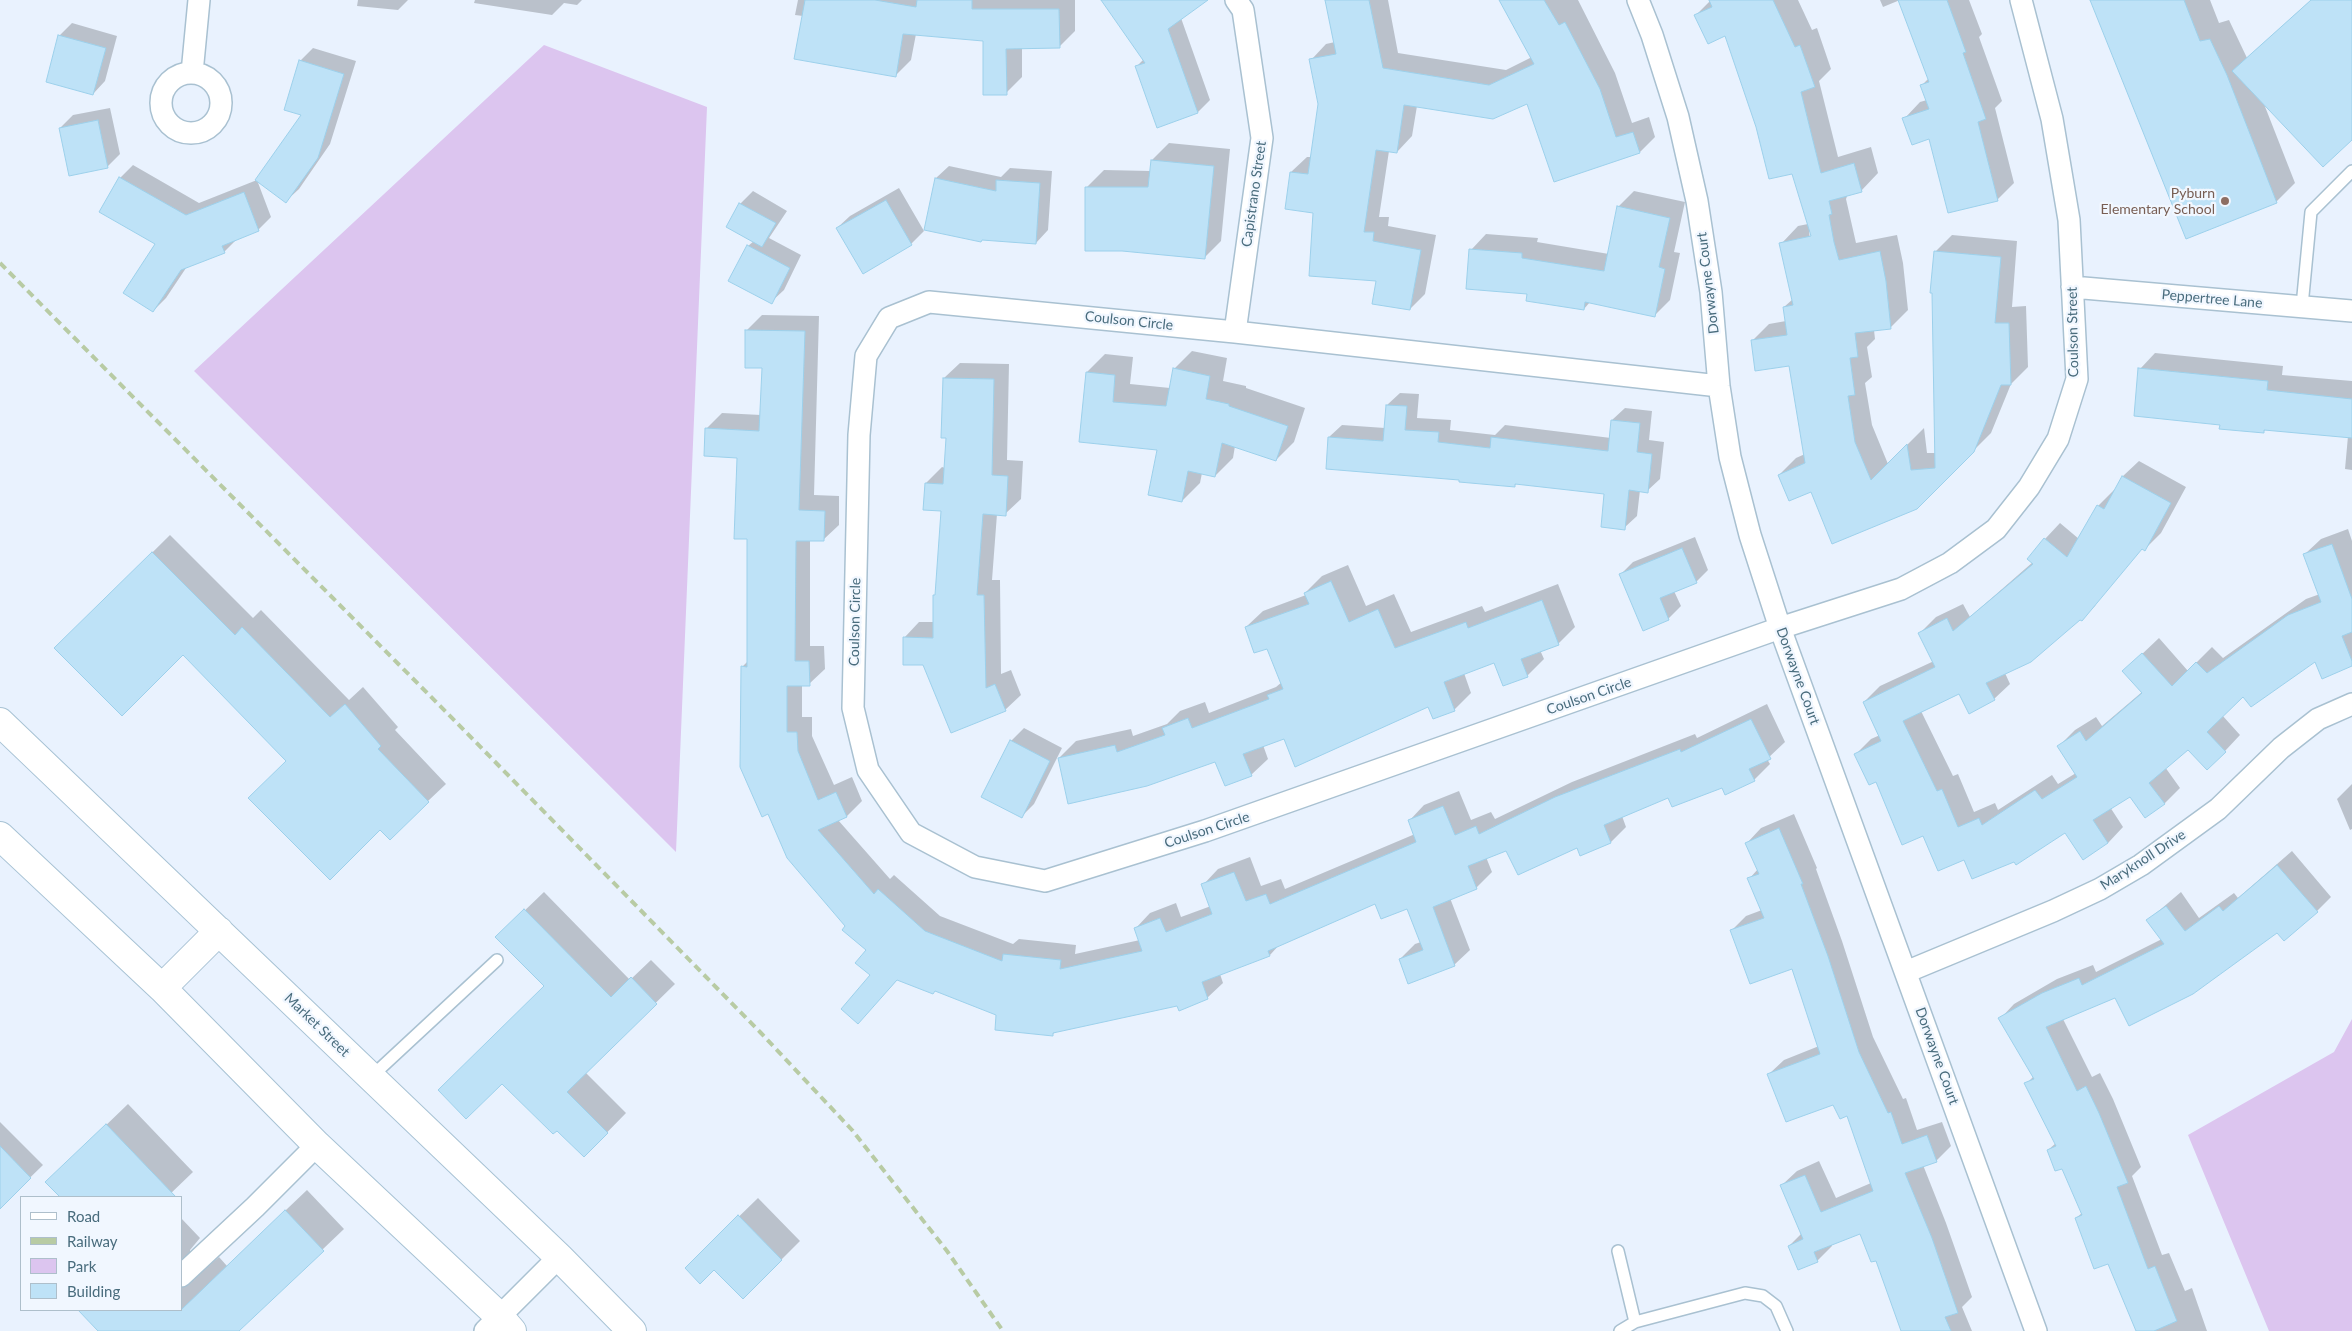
<!DOCTYPE html>
<html>
<head>
<meta charset="utf-8">
<style>
  body { margin:0 }
  #map { position:relative; width:2352px; height:1331px; overflow:hidden; background:#e9f2fe; font-family:Lato,sans-serif }
  canvas { display:block }
  .legend { position:absolute; left:20px; top:1196px; width:162px; height:115px; box-sizing:border-box; background:#f1f7ff; border:1px solid #aebfcb; margin:0; padding:6px 9px; list-style:none; font-size:15px; color:#496c7d }
  .legend li { display:flex; align-items:center; gap:10px; height:25px }
  .legend b { width:25px; border:1px solid #aebfcb }
</style>
</head>
<body>
<div id="map">
<canvas width="2352" height="1331"></canvas>
<ul class="legend">
<li><b style="height:6px;background:#fff"></b>Road</li>
<li><b style="height:6px;background:#b8cba4"></b>Railway</li>
<li><b style="height:14px;background:#dcc5ef"></b>Park</li>
<li><b style="height:14px;background:#bee2f7"></b>Building</li>
</ul>
</div>
<script>
const context = document.querySelector('canvas').getContext('2d');
context.lineJoin = 'round';
function fill(path, color) {
  context.fillStyle = color;
  context.fill(path, 'evenodd');
}
function shape(rows) {
  const path = new Path2D();
  for (const r of rows) {
    if (r.length === 3) {
      path.moveTo(r[0] + r[2], r[1]);
      path.arc(r[0], r[1], r[2], 0, 2 * Math.PI);
      continue;
    }
    path.moveTo(r[0], r[1]);
    for (let i = 2; i < r.length; i += 2) path.lineTo(r[i], r[i + 1]);
  }
  return path;
}
function stroke(path, color, width, dash) {
  context.strokeStyle = color;
  context.lineWidth = width;
  context.lineCap = dash ? 'butt' : 'round';
  context.setLineDash(dash || []);
  context.stroke(path);
}
function drawText(font, color, halo, rows, align = 'center') {
  context.font = font + ' Lato,sans-serif';
  context.lineWidth = 4.5;
  context.setLineDash([]);
  context.textBaseline = 'middle';
  context.strokeStyle = halo;
  context.fillStyle = color;
  for (const [text, x, y, turn = 0] of rows) {
    context.save();
    context.translate(x, y);
    context.rotate((+turn || 0) * Math.PI / 180);
    context.textAlign = isNaN(turn) ? turn : align;
    if (halo) context.strokeText(text, 0, 0);
    context.fillText(text, 0, 0);
    context.restore();
  }
}
fill(shape([
  [544,45,707,107,676,852,194,371],
  [2352,1019,2352,1331,2269,1331,2188,1135,2334,1052]
]), '#dcc5ef');
fill(shape([
  [358,0,408,0,398,10,357,6],
  [475,0,582,0,577,5,564,3,552,15,474,3],
  [798,0,1075,0,1075,31,1059,47,1022,47,1022,77,1006,93,984,40,916,34,911,60,895,76,803,16,795,15],
  [1103,0,1202,0,1181,18,1210,100,1198,112,1136,67,1144,59],
  [1325,0,1388,0,1398,53,1506,70,1532,57,1500,0,1578,0,1615,73,1632,123,1649,117,1655,137,1640,152,1527,102,1417,106,1412,136,1397,152,1389,151,1379,217,1389,217,1388,226,1436,235,1425,294,1410,309,1378,280,1315,212,1291,172,1307,157,1312,157,1320,104,1311,60,1326,44,1335,42],
  [1711,0,1798,0,1812,30,1817,28,1831,69,1819,81,1838,157,1871,147,1878,173,1861,191,1848,194,1846,199,1856,243,1897,235,1903,263,1908,310,1891,327,1874,330,1875,339,1867,347,1872,377,1865,383,1872,425,1888,464,1924,428,1927,453,1936,453,1935,252,1952,235,2017,241,2012,307,2026,306,2028,367,2011,384,1991,433,1916,508,1811,490,1779,475,1796,458,1805,454,1791,365,1752,341,1769,324,1786,321,1784,307,1793,299,1781,244,1798,226,1808,224,1793,172,1757,126,1726,34,1696,15],
  [1809,231,1810,231,1814,242,1810,241],
  [1880,0,1900,0,1883,7],
  [1900,0,1969,0,1982,34,1979,37,2002,101,1995,108,2014,183,1997,200,1930,137,1904,119,1920,102,1927,100,1922,85,1929,78],
  [2092,0,2210,0,2219,23,2229,20,2247,58,2311,0,2352,0,2352,138,2264,104,2295,183,2276,202],
  [72,23,117,36,105,81,93,94,59,36],
  [313,48,356,61,330,144,299,189,286,201,303,115,300,61],
  [110,108,120,154,107,167,60,128,73,115],
  [1169,143,1230,149,1221,241,1204,258,1087,187,1104,170,1151,171,1152,160],
  [133,165,199,203,257,180,271,217,258,230,237,239,224,252,186,268,166,298,153,311,157,243,101,212,120,178],
  [949,166,1001,177,1010,168,1052,171,1048,230,1036,243,936,178],
  [899,188,924,231,911,244,863,272,837,228,850,216],
  [753,191,787,211,769,238,801,255,784,290,771,302,748,246,754,241,740,204],
  [1634,191,1685,202,1674,252,1680,253,1670,300,1654,316,1590,302,1584,309,1529,293,1471,250,1486,234,1538,238,1537,242,1609,254,1618,207],
  [762,315,819,316,814,495,839,496,839,525,823,540,810,540,810,646,824,646,825,669,809,684,802,684,802,717,812,717,812,736,834,785,852,777,862,801,847,816,838,820,890,879,894,875,940,916,1013,944,1019,939,1076,945,1075,954,1140,940,1135,929,1150,913,1176,903,1181,917,1211,906,1203,885,1218,869,1250,857,1261,886,1281,879,1285,889,1415,834,1409,821,1424,805,1459,791,1471,820,1491,812,1495,819,1572,782,1695,734,1697,738,1767,704,1785,742,1767,759,1770,764,1754,780,1669,796,1622,816,1626,827,1611,842,1581,854,1577,846,1507,849,1486,857,1492,872,1476,888,1450,898,1470,950,1454,965,1400,959,1415,944,1421,942,1408,907,1375,902,1280,944,1270,955,1220,974,1223,983,1207,998,1056,1031,1052,1035,936,990,898,979,858,1022,872,975,868,950,847,926,742,667,748,661,749,538,738,457,706,429,722,413,761,415,763,367,746,331],
  [1192,351,1227,358,1223,381,1246,386,1246,388,1305,408,1294,442,1276,460,1235,446,1233,458,1215,476,1202,473,1200,483,1182,501,1159,448,1081,441,1087,372,1105,354,1133,357,1130,384,1170,388,1174,369],
  [2155,353,2283,366,2282,375,2352,381,2352,470,2345,469,2348,436,2266,429,2263,432,2221,423,2140,369],
  [960,363,1009,364,1007,460,1023,461,1021,499,1005,514,997,514,992,580,1000,580,1001,674,1011,670,1021,695,1005,710,924,664,904,638,919,622,934,622,934,596,936,593,942,510,926,483,942,467,945,468,947,437,944,378],
  [1400,393,1419,394,1417,418,1451,420,1450,430,1495,435,1505,425,1611,438,1612,420,1625,408,1652,411,1649,440,1664,442,1660,479,1647,491,1640,490,1637,516,1624,528,1605,493,1517,483,1514,486,1460,479,1329,437,1342,425,1385,428,1387,405],
  [2139,461,2186,487,2161,533,2145,549,2145,544,2092,607,2096,605,2082,619,2080,618,2005,673,2010,684,1994,699,1960,692,1921,711,1953,776,1958,774,1974,812,1995,803,1998,810,2052,775,2058,784,2076,773,2059,746,2075,730,2096,717,2102,726,2142,692,2140,656,2159,638,2188,671,2212,647,2223,658,2306,599,2320,594,2305,554,2321,539,2348,529,2352,541,2352,665,2315,660,2244,695,2222,715,2240,735,2225,751,2189,748,2165,767,2180,788,2164,804,2130,795,2110,807,2123,827,2108,843,2065,831,2014,860,1964,858,1924,834,1855,755,1871,739,1880,735,1864,702,1880,686,1934,661,1920,633,1936,617,1963,604,1970,617,2033,562,2045,539,2060,523,2079,539,2098,506,2114,490,2115,491,2123,476],
  [170,535,253,618,261,610,349,700,363,687,398,727,395,730,446,784,428,801,380,828,287,761,183,653,56,648],
  [1695,537,1708,570,1696,582,1674,591,1681,606,1668,619,1621,574,1633,562],
  [1348,565,1366,606,1394,594,1411,632,1482,606,1485,612,1558,584,1575,627,1558,644,1540,650,1544,659,1527,676,1495,661,1464,673,1471,693,1454,710,1429,705,1285,737,1263,745,1268,759,1251,775,1216,760,1059,758,1076,741,1131,729,1133,736,1167,724,1180,711,1205,702,1209,713,1276,687,1282,682,1268,647,1246,627,1263,611,1306,595,1305,593,1322,576],
  [1024,728,1062,748,1034,804,1022,816,983,796,1011,741],
  [2352,784,2352,829,2350,830,2337,799],
  [1794,814,1817,868,1816,869,1842,941,1873,1037,1903,1099,1906,1098,1917,1130,1942,1122,1951,1146,1936,1161,1923,1165,1946,1223,1972,1297,1962,1307,1972,1331,1903,1331,1876,1259,1860,1232,1832,1244,1832,1246,1818,1260,1799,1269,1789,1246,1802,1233,1782,1185,1797,1171,1819,1161,1836,1198,1871,1183,1848,1114,1834,1103,1769,1074,1784,1060,1819,1046,1793,968,1731,931,1746,916,1762,910,1749,879,1758,869,1747,843,1761,828],
  [2292,851,2331,897,2317,911,2277,931,2063,1019,2092,1077,2100,1073,2113,1099,2141,1167,2132,1176,2162,1255,2169,1253,2185,1291,2192,1288,2207,1331,2137,1331,2108,1262,2076,1218,2082,1213,2063,1167,2048,1150,2056,1143,2026,1084,2034,1076,2000,1019,2014,1004,2057,979,2093,965,2096,972,2162,939,2148,920,2181,892,2199,918,2234,893,2238,898],
  [544,892,630,980,651,960,675,984,585,1072,626,1113,584,1156,557,1129,545,986,497,937],
  [128,1104,193,1172,167,1197,62,1197,47,1182],
  [0,1122,43,1165,6,1201,0,1194],
  [307,1190,344,1229,237,1331,100,1331,85,1316,92,1310,181,1310,181,1218,200,1238,190,1250,190,1258,198,1267,207,1267,219,1257,227,1266],
  [758,1198,800,1241,743,1298,714,1268,686,1268]
]), '#0003');
const building = shape([
  [805,0,875,0,916,7,917,0,972,0,972,9,1059,9,1060,48,1006,49,1007,95,983,95,983,41,903,34,896,77,794,59,805,0],
  [1101,0,1208,0,1168,29,1198,113,1157,128,1135,66,1145,63,1101,0],
  [1325,0,1369,0,1383,68,1489,85,1534,64,1499,0,1544,0,1559,25,1565,22,1600,89,1616,137,1633,132,1640,153,1554,182,1527,104,1493,119,1404,105,1397,153,1376,150,1364,232,1374,232,1373,241,1421,250,1410,310,1372,304,1376,281,1309,276,1313,213,1285,209,1290,172,1308,174,1318,104,1309,59,1336,54,1325,0],
  [1709,0,1773,0,1795,47,1800,45,1815,87,1801,92,1821,173,1854,163,1862,192,1829,201,1832,214,1829,215,1834,242,1839,260,1880,251,1886,281,1891,329,1855,333,1858,357,1850,358,1855,395,1848,396,1855,442,1871,480,1907,444,1911,470,1935,468,1932,293,1930,293,1934,251,2001,257,1995,323,2009,323,2011,385,2001,385,1974,452,1917,509,1832,544,1811,492,1789,501,1778,475,1805,463,1789,366,1755,371,1751,340,1787,335,1783,307,1793,305,1779,243,1811,236,1792,174,1769,179,1756,127,1725,36,1708,44,1694,15,1712,7,1709,0],
  [1898,0,1947,0,1966,52,1963,53,1986,119,1978,122,1998,201,1948,213,1929,139,1912,145,1902,118,1929,109,1920,85,1929,82,1898,0],
  [2090,0,2184,0,2200,41,2210,39,2227,75,2277,203,2186,239,2090,0],
  [2311,0,2352,0,2352,140,2323,167,2232,71,2311,0],
  [58,35,106,48,93,95,46,82,58,35],
  [299,60,344,74,318,158,286,203,255,180,301,115,284,110,299,60],
  [98,120,108,168,69,176,59,128,98,120],
  [1151,160,1214,166,1205,259,1122,251,1085,251,1085,187,1148,187,1151,160],
  [119,177,186,215,244,192,259,231,222,246,225,253,181,270,153,312,123,293,155,244,99,212,119,177],
  [935,178,996,191,996,180,1040,183,1036,244,982,240,981,242,924,230,935,178],
  [886,200,912,245,863,274,836,228,886,200],
  [739,203,776,223,762,247,726,227,739,203],
  [1617,206,1670,218,1659,267,1665,269,1655,317,1585,302,1584,310,1526,301,1527,294,1466,289,1469,249,1522,253,1522,258,1604,271,1617,206],
  [747,245,790,268,772,304,728,281,747,245],
  [745,330,805,331,799,510,825,511,824,541,796,541,795,661,809,661,810,686,787,686,787,732,797,732,798,751,818,800,836,792,847,817,818,830,874,894,878,889,925,931,1002,961,1003,954,1061,960,1060,969,1142,951,1134,928,1160,918,1166,932,1212,914,1201,884,1234,872,1246,901,1266,894,1270,904,1416,842,1408,820,1443,806,1455,835,1476,826,1479,834,1555,797,1680,749,1681,752,1751,719,1771,759,1749,769,1755,781,1725,795,1722,788,1672,807,1668,798,1604,825,1611,843,1580,856,1577,848,1518,875,1506,851,1468,866,1477,889,1433,907,1455,966,1408,984,1399,959,1423,950,1407,909,1381,919,1375,904,1268,951,1270,956,1202,982,1208,999,1179,1011,1177,1006,1053,1033,1053,1036,995,1030,996,1015,935,991,933,994,897,980,858,1024,841,1009,870,975,855,963,866,950,842,930,845,926,787,858,768,814,762,817,740,767,741,666,747,667,747,539,734,539,737,458,704,456,705,428,759,431,762,368,745,368,745,330],
  [1173,368,1210,376,1206,399,1229,404,1229,406,1288,426,1276,461,1222,443,1215,477,1188,471,1182,502,1148,495,1157,450,1079,442,1086,372,1115,375,1113,402,1166,406,1173,368],
  [2138,368,2268,381,2267,390,2352,399,2352,438,2264,430,2264,433,2219,429,2220,425,2134,416,2138,368],
  [943,378,994,379,992,475,1008,476,1006,516,983,514,977,595,984,595,986,688,995,684,1006,711,951,733,923,665,903,665,903,637,933,638,933,595,935,595,941,511,923,510,925,483,943,484,946,438,941,438,943,378],
  [1386,405,1407,406,1405,430,1439,432,1438,442,1490,448,1491,437,1608,451,1611,420,1640,423,1637,452,1652,454,1648,493,1629,490,1625,530,1601,527,1604,494,1515,484,1515,487,1459,482,1459,480,1326,469,1328,437,1383,441,1386,405],
  [2122,476,2171,503,2145,551,2142,549,2082,621,2080,620,2031,662,1986,683,1995,700,1969,714,1959,694,1903,721,1937,791,1942,789,1958,827,1979,818,1982,825,2035,790,2042,799,2077,777,2057,746,2080,731,2086,741,2142,693,2122,671,2142,653,2172,686,2196,662,2207,673,2288,615,2321,602,2303,554,2332,544,2352,599,2352,632,2342,636,2352,661,2352,666,2322,679,2315,662,2251,707,2243,697,2207,732,2226,752,2207,770,2188,750,2149,783,2165,804,2145,818,2130,797,2093,820,2108,843,2083,860,2065,833,2016,865,2014,862,1972,879,1964,860,1938,871,1923,836,1902,845,1876,782,1869,785,1854,754,1881,741,1863,702,1935,667,1918,633,1947,618,1953,631,2033,564,2027,559,2044,538,2067,557,2097,505,2104,509,2122,476],
  [1682,548,1697,583,1660,598,1669,620,1643,631,1619,574,1682,548],
  [152,552,235,635,242,627,330,717,345,704,381,746,378,749,429,802,390,840,380,830,330,880,248,798,286,761,183,655,122,716,54,648,152,552],
  [1331,581,1349,622,1378,609,1395,648,1466,622,1468,628,1542,600,1559,645,1521,659,1528,677,1503,686,1494,663,1444,682,1455,711,1433,719,1428,707,1295,767,1284,739,1243,754,1252,776,1225,786,1215,762,1147,786,1068,804,1058,758,1115,745,1117,752,1165,735,1162,728,1188,718,1192,728,1269,699,1267,695,1283,689,1267,649,1254,653,1245,627,1309,604,1304,593,1331,581],
  [1010,740,1050,761,1022,818,981,797,1010,740],
  [1779,828,1803,884,1801,884,1828,956,1859,1052,1888,1113,1891,1112,1902,1144,1927,1135,1937,1162,1905,1173,1932,1238,1958,1313,1945,1317,1951,1331,1901,1331,1876,1261,1871,1262,1860,1234,1814,1252,1818,1262,1798,1270,1788,1246,1803,1239,1780,1185,1805,1175,1821,1212,1873,1191,1847,1116,1840,1119,1833,1105,1786,1122,1767,1074,1820,1054,1792,969,1750,984,1730,930,1764,918,1747,878,1759,874,1745,843,1779,828],
  [2277,865,2318,912,2284,941,2277,933,2193,994,2129,1026,2115,998,2046,1027,2077,1091,2086,1086,2099,1113,2128,1183,2117,1187,2148,1269,2155,1266,2177,1321,2154,1331,2136,1331,2108,1264,2094,1269,2075,1218,2082,1215,2062,1169,2055,1171,2047,1150,2056,1146,2024,1083,2034,1079,1998,1018,2042,993,2079,978,2082,985,2164,944,2146,920,2166,906,2185,931,2219,906,2223,911,2277,865],
  [524,909,611,997,631,977,657,1004,567,1092,608,1133,584,1157,557,1131,553,1134,502,1084,466,1119,438,1090,544,986,495,937,524,909],
  [106,1124,176,1197,60,1197,45,1182,106,1124],
  [0,1146,31,1178,0,1209,0,1146],
  [285,1210,324,1251,239,1331,98,1331,78,1310,181,1310,285,1210],
  [738,1215,782,1260,743,1299,714,1270,700,1284,685,1268,738,1215]
]);
fill(building, '#bee2f7');
stroke(building, '#9cd0eb', 1);
const service = shape([
  [2302,306,2311,212,2352,171],
  [371,1077,497,960],
  [1618,1251,1635,1322],
  [1620,1331,1635,1322,1745,1293,1763,1296,1776,1306,1787,1331]
]);
const minor = shape([
  [1638,0,1652,35,1678,117,1697,201,1711,292,1719,386,1730,457,1750,535,1780,628,2036,1331],
  [192,73,199,0],
  [191,103,30],
  [2072,287,2352,311],
  [1235,332,1262,138,1243,10,1236,0],
  [1719,386,1235,332,929,302,889,318,866,356,859,435,853,708,868,770,911,833,975,867,1045,881,1205,831,1780,628,1901,589,1950,563,1996,529,2029,487,2058,439,2077,379,2069,220,2052,119,2021,0],
  [1906,972,2053,911,2100,889,2141,865,2218,809,2281,748,2318,719,2352,704],
  [181,1276,255,1207,317,1145],
  [485,1331,559,1257]
]);
const secondary = shape([
  [0,722,559,1257,632,1331],
  [0,836,162,988,317,1145,499,1316,512,1331],
  [162,988,219,931]
]);
stroke(service, '#a9c1d1', 14);
stroke(minor, '#a9c1d1', 24);
stroke(secondary, '#a7c2d4', 30);
stroke(service, '#fff', 11);
stroke(minor, '#fff', 21);
stroke(secondary, '#fff', 28);
stroke(shape([
  [0,263,456,722,760,1032,852,1130,947,1251,1003,1331]
]), '#b8cba4', 4, [8, 5]);
for (const [x, y, r, color] of [
  [2225,201,5,"#8d6e63"]
]) {
  const dot = new Path2D();
  dot.arc(x, y, r, 0, 2 * Math.PI);
  context.fillStyle = color;
  context.fill(dot);
  stroke(dot, '#f1f7ff', 2);
}
drawText('14px', '#785e54', '#f1f7ff', [
  ["Pyburn",2215,193],
  ["Elementary School",2215,209]
], 'right');
drawText('14px', '#496c7d', '#f1f7ff', [
  ["Capistrano Street",1254,194,-82],
  ["Dorwayne Court",1708,283,-97],
  ["Peppertree Lane",2212,299,5],
  ["Coulson Circle",1129,321,6],
  ["Coulson Street",2073,332,-91],
  ["Coulson Circle",855,622,-89],
  ["Dorwayne Court",1798,676,70],
  ["Coulson Circle",1589,696,-19],
  ["Coulson Circle",1207,830,-18],
  ["Maryknoll Drive",2143,860,-33],
  ["Market Street",317,1025,44],
  ["Dorwayne Court",1937,1056,70]
]);
</script>
</body>
</html>
